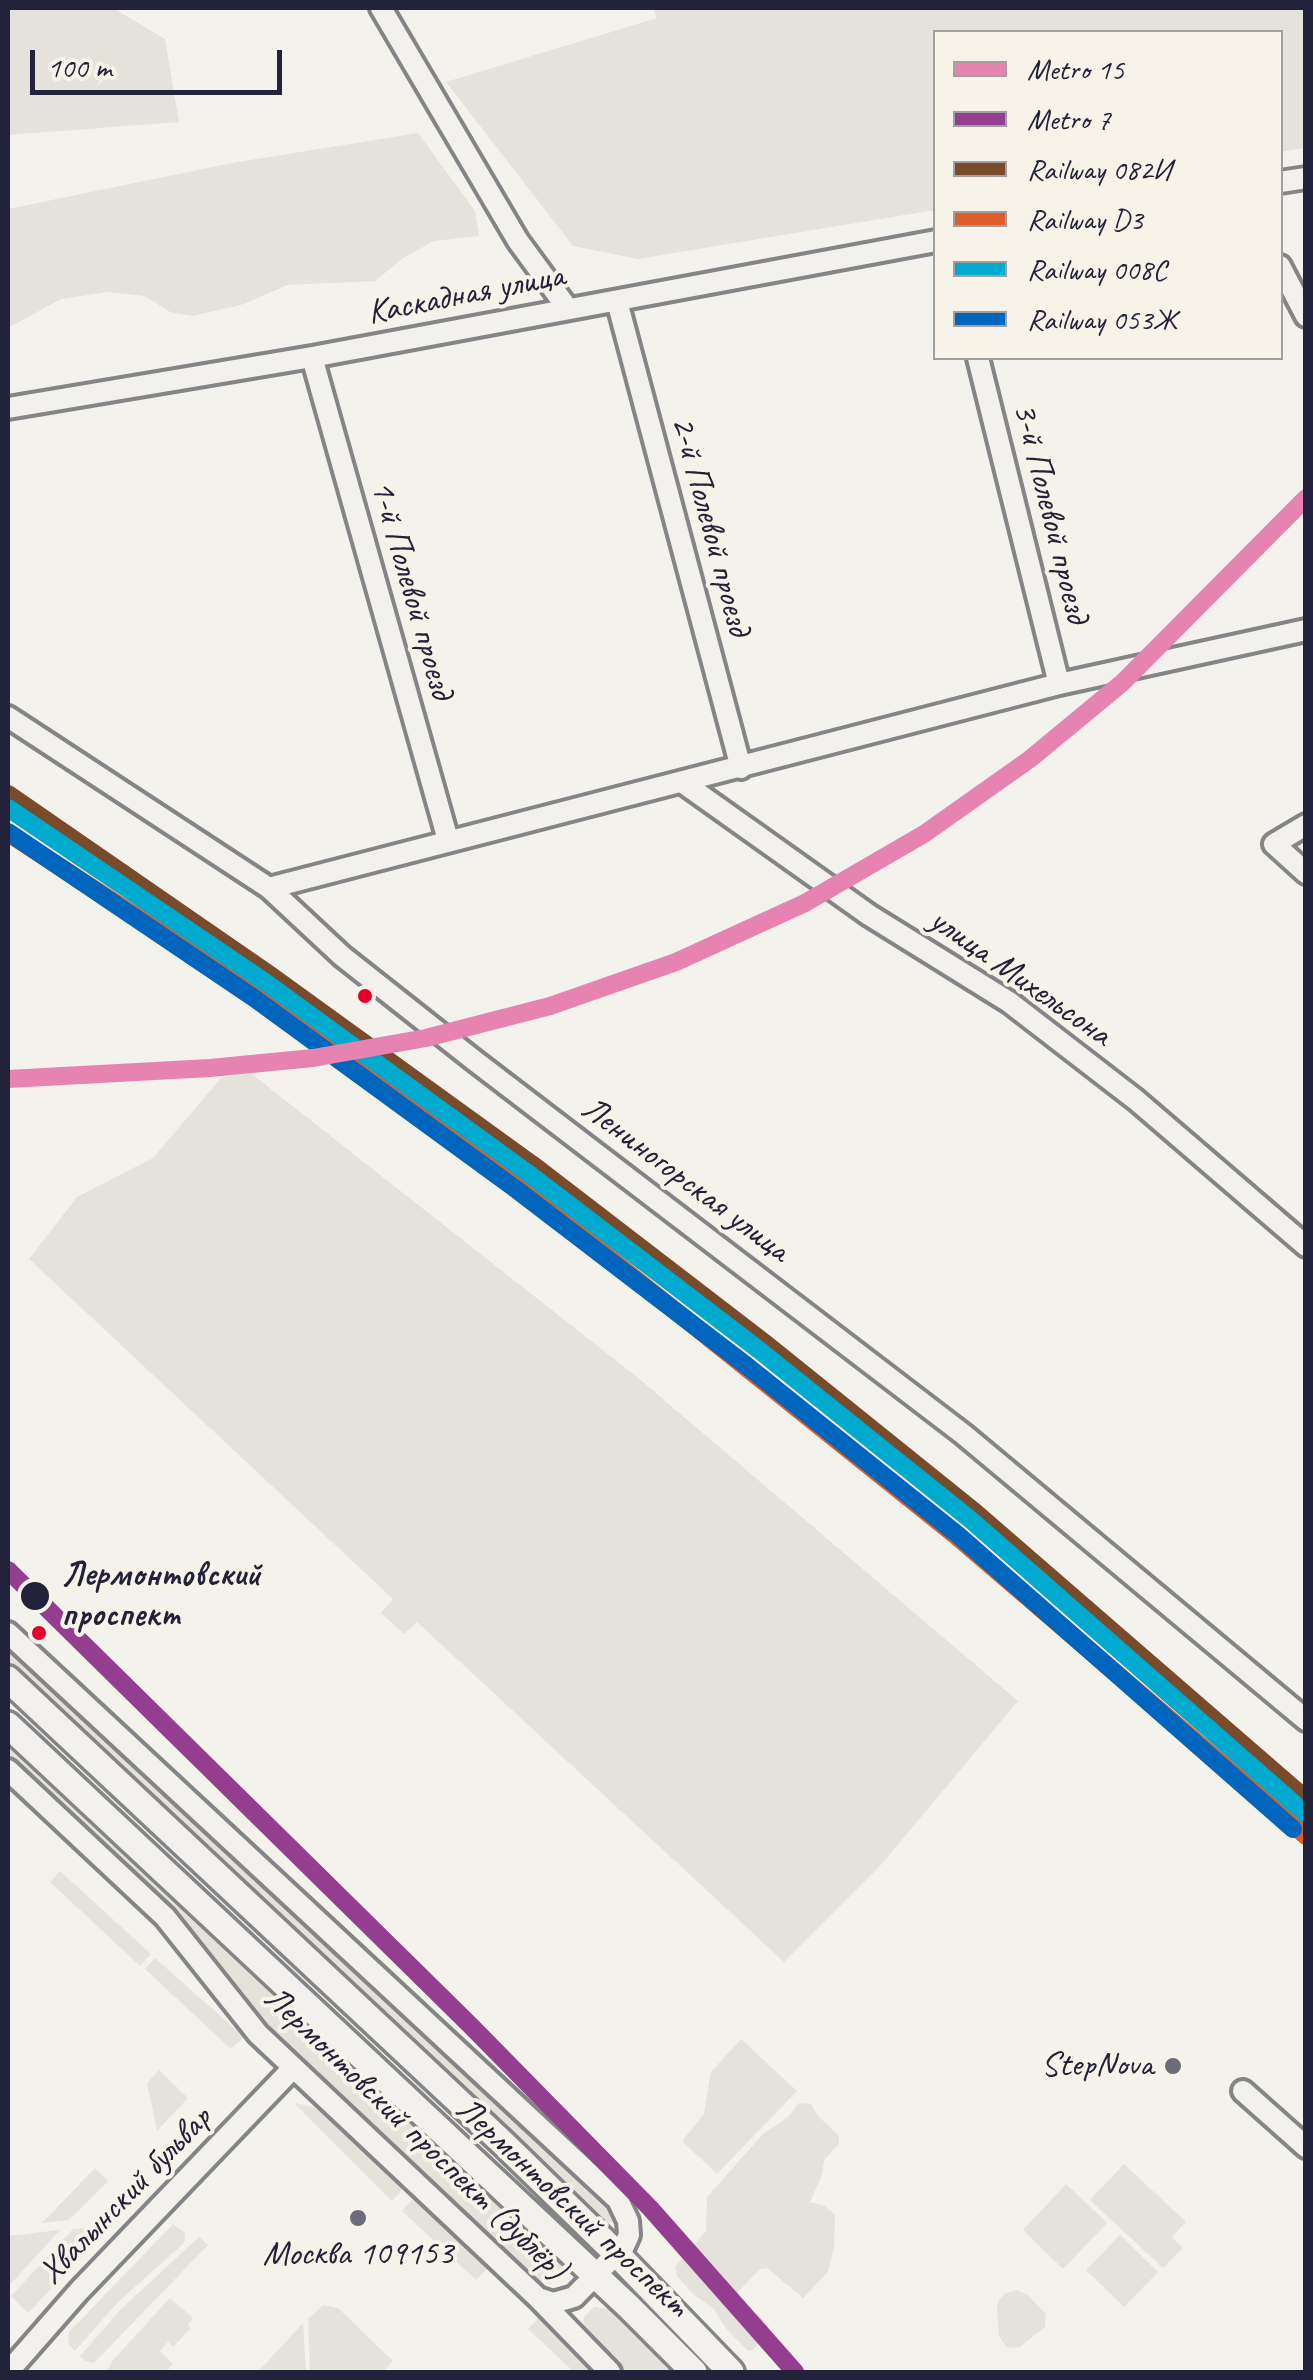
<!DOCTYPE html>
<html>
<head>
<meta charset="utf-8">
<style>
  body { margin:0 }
  #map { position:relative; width:1313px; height:2380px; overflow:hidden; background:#f4f2ec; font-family:Caveat,sans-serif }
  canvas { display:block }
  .frame { position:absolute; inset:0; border:10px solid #22223b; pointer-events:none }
  .legend { position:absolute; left:933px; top:30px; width:350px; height:330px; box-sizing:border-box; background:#f7f3e8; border:2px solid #a29fa3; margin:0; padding:12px 18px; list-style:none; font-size:30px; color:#22223b }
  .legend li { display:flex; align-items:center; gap:20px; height:50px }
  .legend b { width:50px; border:2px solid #a29fa3 }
  .scale { position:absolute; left:30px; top:50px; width:252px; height:45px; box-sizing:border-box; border:5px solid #22223b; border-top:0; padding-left:12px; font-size:30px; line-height:35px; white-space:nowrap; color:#22223b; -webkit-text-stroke:8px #f7f3e8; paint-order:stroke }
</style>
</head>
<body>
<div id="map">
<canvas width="1313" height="2380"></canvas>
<div class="frame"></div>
<ul class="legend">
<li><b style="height:12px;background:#e683b0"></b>Metro 15</li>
<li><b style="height:12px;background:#943e90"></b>Metro 7</li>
<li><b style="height:12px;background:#7a4b2a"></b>Railway 082И</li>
<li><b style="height:12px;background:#e15d29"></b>Railway D3</li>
<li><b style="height:12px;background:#00a9ce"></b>Railway 008С</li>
<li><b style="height:12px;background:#0065bd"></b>Railway 053Ж</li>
</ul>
<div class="scale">100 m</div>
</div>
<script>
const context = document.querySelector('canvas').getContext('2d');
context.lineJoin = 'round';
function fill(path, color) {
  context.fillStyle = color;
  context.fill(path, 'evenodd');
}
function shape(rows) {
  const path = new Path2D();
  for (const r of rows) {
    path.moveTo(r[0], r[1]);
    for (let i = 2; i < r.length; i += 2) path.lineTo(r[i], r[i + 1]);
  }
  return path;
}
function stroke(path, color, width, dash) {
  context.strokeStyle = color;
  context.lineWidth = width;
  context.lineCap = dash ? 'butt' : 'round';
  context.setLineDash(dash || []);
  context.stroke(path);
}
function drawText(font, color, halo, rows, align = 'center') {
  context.font = font + ' Caveat,sans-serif';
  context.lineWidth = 8;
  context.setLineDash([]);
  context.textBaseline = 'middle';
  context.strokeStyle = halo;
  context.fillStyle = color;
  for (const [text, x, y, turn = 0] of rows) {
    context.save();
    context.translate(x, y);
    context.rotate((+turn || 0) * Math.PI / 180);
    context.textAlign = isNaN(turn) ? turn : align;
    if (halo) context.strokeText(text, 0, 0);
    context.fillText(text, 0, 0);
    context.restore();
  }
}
fill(shape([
  [8,8,113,8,165,39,179,122,8,135],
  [653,8,1305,8,1305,148,1281,152,1280,32,936,32,935,210,638,259,573,246,446,82,657,18],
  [418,133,475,211,479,236,434,241,403,258,375,281,287,285,244,304,193,316,170,312,145,296,108,292,61,299,8,328,8,209,232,163],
  [248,1071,637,1377,1018,1701,879,1867,784,1962,417,1622,404,1634,381,1613,393,1599,29,1259,77,1197,153,1158,221,1078],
  [8,1650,611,2213,613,2222,606,2222,8,1661],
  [8,1743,559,2260,563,2268,558,2281,550,2284,540,2281,269,2025,181,1918,8,1754],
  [60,1871,151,1954,140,1966,50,1882],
  [155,1958,244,2037,231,2049,145,1969],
  [741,2039,797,2091,717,2174,682,2141,704,2114,711,2072],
  [159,2070,188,2098,157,2131,147,2083],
  [294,2103,314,2107,321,2112,403,2189,392,2201],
  [799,2103,811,2104,818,2116,839,2136,839,2144,824,2160,822,2175,810,2202,825,2206,835,2215,834,2247,828,2272,803,2298,767,2268,760,2269,737,2293,737,2302,748,2313,758,2314,769,2327,766,2335,753,2350,748,2351,725,2327,714,2309,694,2295,677,2276,675,2267,706,2231,707,2197,763,2134,788,2117],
  [1124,2164,1186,2222,1172,2237,1183,2248,1163,2268,1090,2200],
  [95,2168,108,2181,69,2220,42,2223],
  [1066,2184,1107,2223,1063,2269,1023,2230],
  [413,2199,487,2269,476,2280,402,2211],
  [173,2224,185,2233,184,2243,116,2304,75,2351,68,2344,69,2332],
  [97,2227,104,2234,28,2313,11,2296,73,2229],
  [60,2230,8,2287,8,2236],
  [1120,2235,1158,2272,1124,2307,1086,2270],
  [199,2237,208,2245,97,2360,93,2363,85,2361,80,2356,121,2309],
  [1017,2290,1028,2295,1046,2314,1045,2327,1020,2347,1007,2348,999,2336,997,2308,999,2299,1006,2293],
  [170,2298,193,2318,188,2325,191,2328,173,2347,168,2342,160,2351,173,2364,166,2372,107,2372,112,2361],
  [323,2305,338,2308,393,2361,382,2372,310,2372,308,2319],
  [594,2307,610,2309,675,2372,625,2372,585,2334,583,2318],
  [538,2318,591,2367,592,2372,574,2372,528,2329],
  [303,2323,306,2372,258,2372]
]), '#e5e2dc');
const minor = shape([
  [381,8,518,241,568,309],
  [1280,182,1306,178],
  [1280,266,1306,316],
  [617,301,741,768],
  [312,357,448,840],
  [978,358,1059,684],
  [8,408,312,357,936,241],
  [8,717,269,888,342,956,475,1061,963,1434,1306,1720],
  [682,782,869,915,1009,1002,1136,1100,1306,1246],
  [1306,825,1274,844,1306,873],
  [269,888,1059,684,1306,630],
  [8,1633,618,2200,628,2221,629,2235,624,2246,574,2297,553,2303,538,2298],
  [8,1770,165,1917,258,2034,538,2298,610,2372],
  [1243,2091,1306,2147],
  [8,2372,79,2291,293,2068]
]);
const major = shape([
  [8,1679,504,2144,617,2254,731,2372],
  [8,1725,628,2306,694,2372]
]);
stroke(minor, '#858486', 28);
stroke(major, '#858486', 32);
stroke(minor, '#f2f1ed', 20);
stroke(major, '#f2f1ed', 25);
stroke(shape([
  [8,794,270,975,533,1165,766,1344,975,1512,1306,1799]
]), '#7a4b2a', 18);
stroke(shape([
  [8,833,254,993,517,1184,955,1535,1306,1836]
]), '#e15d29', 18);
stroke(shape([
  [8,808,265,982,529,1174,759,1350,971,1520,1306,1814]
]), '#00a9ce', 18);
stroke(shape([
  [8,832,254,998,517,1190,747,1366,958,1535,1293,1829]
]), '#0065bd', 18);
stroke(shape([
  [8,1079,210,1068,313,1058,426,1038,550,1006,676,962,805,903,924,834,1030,759,1122,683,1306,498]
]), '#e683b0', 18);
stroke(shape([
  [8,1570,471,2026,650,2208,795,2372]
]), '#943e90', 18);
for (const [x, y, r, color] of [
  [365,996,9,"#e4002b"],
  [35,1596,16,"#22223b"],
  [39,1633,9,"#e4002b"],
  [1173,2066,10,"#6c6b79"],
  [358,2218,10,"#6c6b79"]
]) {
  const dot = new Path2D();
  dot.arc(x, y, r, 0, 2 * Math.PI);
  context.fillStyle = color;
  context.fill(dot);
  stroke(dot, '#f7f3e8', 4);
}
drawText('35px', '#22223b', '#f7f3e8', [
  ["Каскадная улица",466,295,-11],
  ["3-й Полевой проезд",1050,513,76],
  ["2-й Полевой проезд",710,526,75],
  ["1-й Полевой проезд",411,590,74],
  ["улица Михельсона",1020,978,35],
  ["Лениногорская улица",685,1180,37],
  ["Лермонтовский проспект (дублёр)",415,2134,44],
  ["Хвалынский бульвар",126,2196,-46],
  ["Лермонтовский проспект",572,2208,43]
]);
drawText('bold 35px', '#22223b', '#f7f3e8', [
  ["Лермонтовский",61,1576],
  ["проспект",61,1616]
], 'left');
drawText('35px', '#22223b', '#f7f3e8', [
  ["StepNova",1153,2066],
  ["Москва 109153",358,2255,"center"]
], 'right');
</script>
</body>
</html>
